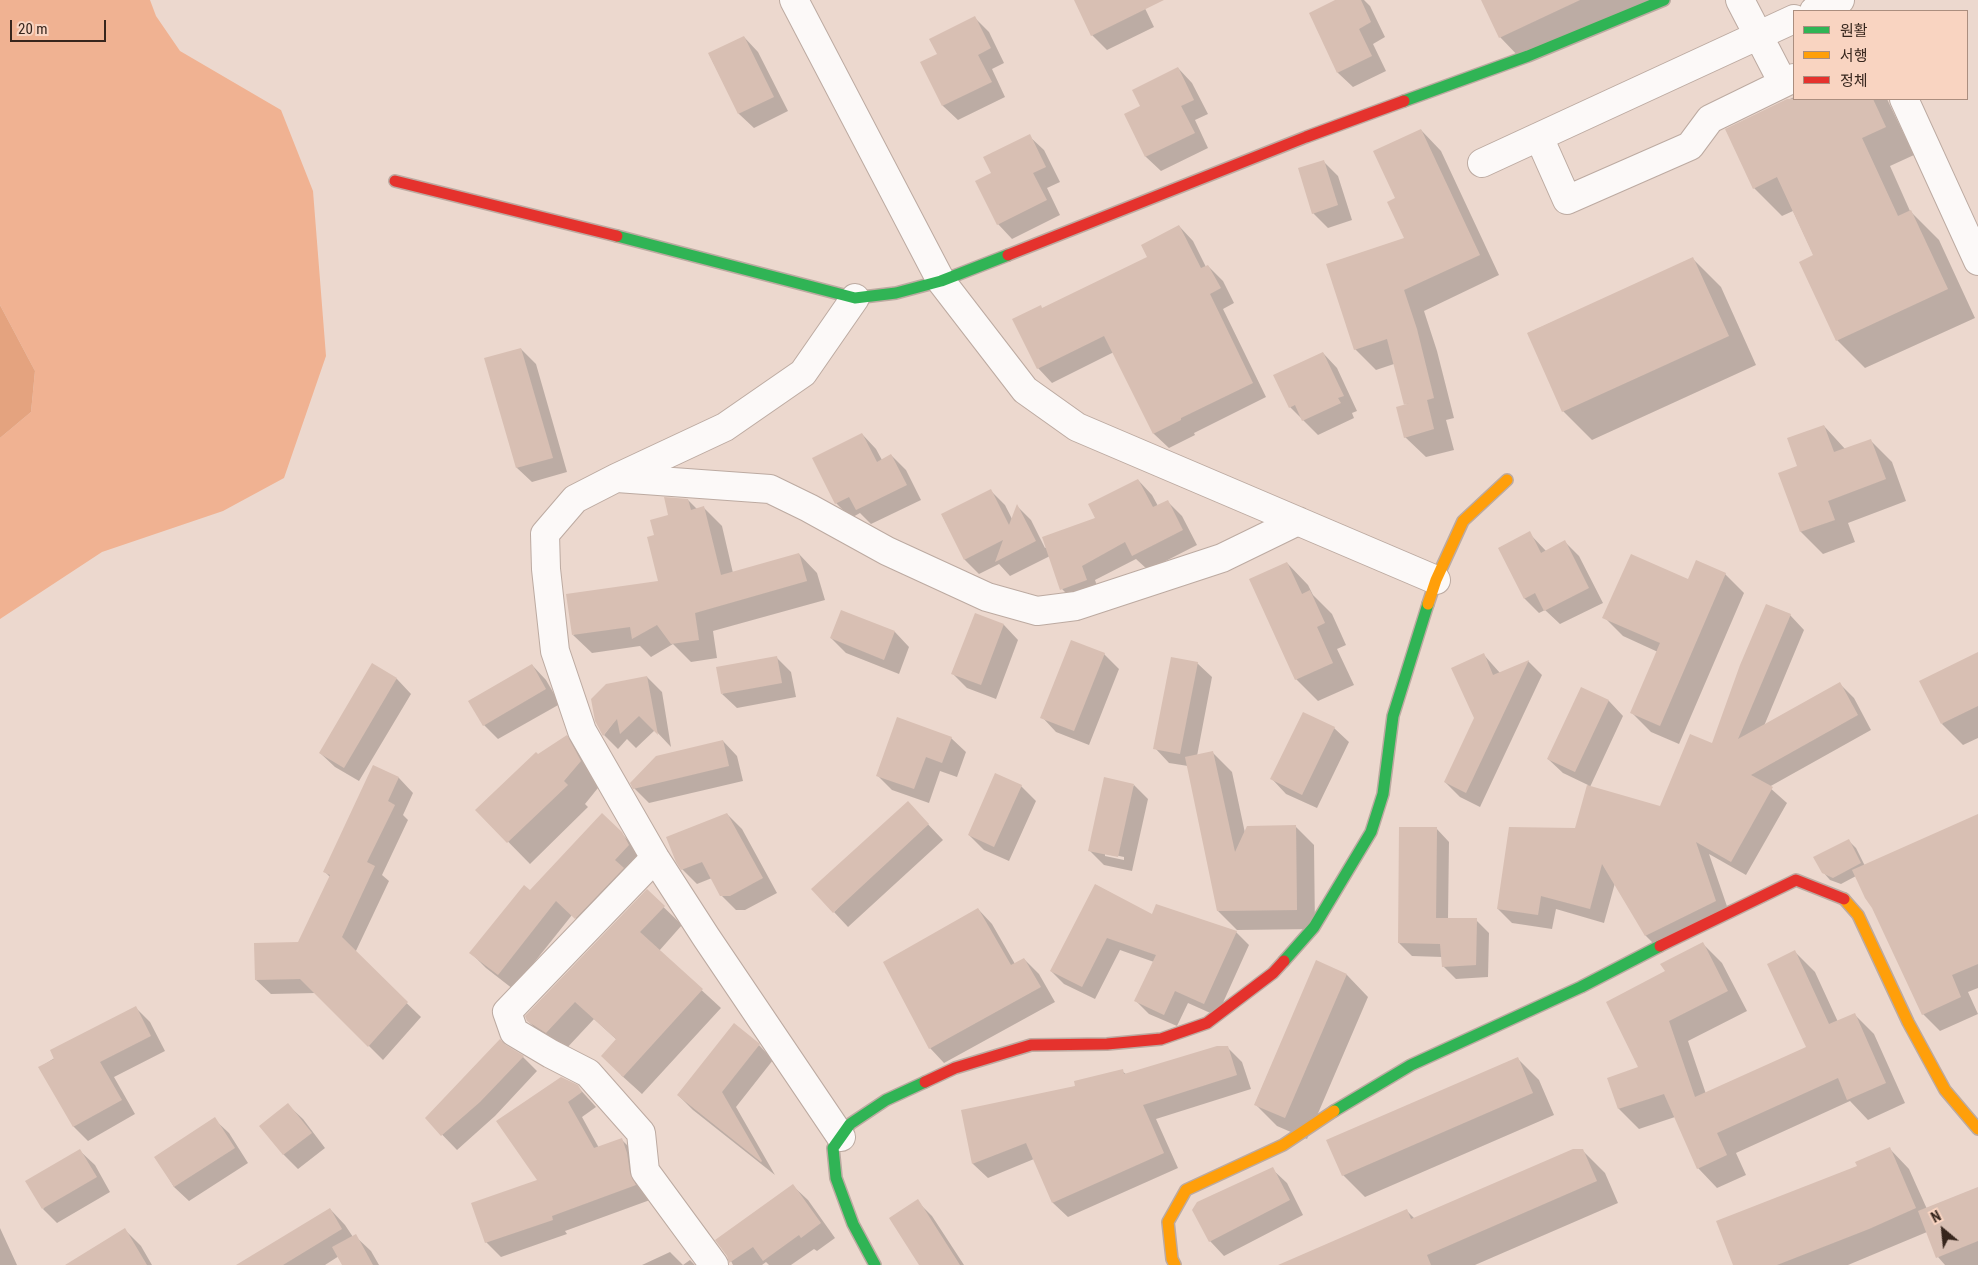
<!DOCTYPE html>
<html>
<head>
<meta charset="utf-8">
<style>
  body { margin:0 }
  #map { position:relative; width:1978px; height:1265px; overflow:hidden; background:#ecd8ce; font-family:"Roboto Condensed","Noto Sans KR",sans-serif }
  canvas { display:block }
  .legend { position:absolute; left:1793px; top:10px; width:175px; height:90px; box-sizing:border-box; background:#f9d4c1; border:1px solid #ab8e7f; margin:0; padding:6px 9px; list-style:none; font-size:15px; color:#37261d }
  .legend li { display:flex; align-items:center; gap:10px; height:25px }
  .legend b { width:25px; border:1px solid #ab8e7f }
  .north { position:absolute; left:1918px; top:1205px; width:50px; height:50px; -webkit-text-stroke:4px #f9d4c1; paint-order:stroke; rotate:332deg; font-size:14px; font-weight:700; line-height:20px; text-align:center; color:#37261d }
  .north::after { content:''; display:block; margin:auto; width:18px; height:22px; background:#37261d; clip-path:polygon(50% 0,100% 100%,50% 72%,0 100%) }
  .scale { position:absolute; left:10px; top:20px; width:96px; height:22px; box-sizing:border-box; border:2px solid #37261d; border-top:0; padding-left:6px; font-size:15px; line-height:18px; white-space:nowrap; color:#37261d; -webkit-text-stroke:4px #f9d4c1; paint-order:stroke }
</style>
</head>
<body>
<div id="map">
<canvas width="1978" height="1265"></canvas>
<ul class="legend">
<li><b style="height:6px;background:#30b455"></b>원활</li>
<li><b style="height:6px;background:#ff9f0a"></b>서행</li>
<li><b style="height:6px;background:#e5322d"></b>정체</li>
</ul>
<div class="north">N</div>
<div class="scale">20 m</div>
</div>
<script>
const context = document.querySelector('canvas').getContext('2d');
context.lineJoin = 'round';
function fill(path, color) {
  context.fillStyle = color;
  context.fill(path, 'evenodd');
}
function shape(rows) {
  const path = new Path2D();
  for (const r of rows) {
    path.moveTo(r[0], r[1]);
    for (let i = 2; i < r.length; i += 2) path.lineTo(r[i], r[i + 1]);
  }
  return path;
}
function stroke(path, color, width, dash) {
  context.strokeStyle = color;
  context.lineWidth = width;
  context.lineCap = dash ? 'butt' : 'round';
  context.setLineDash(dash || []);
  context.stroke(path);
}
fill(shape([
  [0,0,150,0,156,16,180,51,281,110,313,191,326,356,284,478,223,511,102,552,0,619,0,438,31,412,35,371,0,305]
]), '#f0b292');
fill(shape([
  [0,305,35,371,31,412,0,438]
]), '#e4a37f');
fill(shape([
  [1075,0,1141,0,1154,27,1107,50,1092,35],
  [1338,0,1364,0,1370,6,1385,37,1373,44,1386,71,1353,87,1338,73,1311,13],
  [1482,0,1651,0,1521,59,1500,37],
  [974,17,989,32,1004,63,992,69,1005,97,958,120,943,106,922,63,938,55],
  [744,37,758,52,788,111,754,128,739,114,709,54],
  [1178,68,1192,83,1208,114,1195,120,1208,148,1161,171,1146,157,1125,114,1141,107],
  [1794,97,1794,99,1887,99,1914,155,1890,166,1910,211,1939,240,1975,318,1865,368,1837,340,1814,256,1793,211,1782,216,1754,188,1727,130],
  [1421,130,1441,151,1499,275,1424,311,1437,351,1454,418,1446,420,1454,450,1426,457,1405,437,1407,406,1394,364,1376,370,1355,349,1406,238,1397,199],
  [1029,136,1044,150,1060,182,1047,188,1060,215,1012,239,998,224,993,173],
  [1324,162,1338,176,1352,220,1328,228,1313,213],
  [1179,226,1193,241,1206,267,1208,266,1223,281,1234,303,1223,309,1266,397,1194,433,1195,435,1169,448,1154,434,1114,352,1052,383,1038,368],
  [1693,259,1721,287,1756,365,1592,440,1563,411,1528,333],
  [521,349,536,364,567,472,532,482,517,468,486,359],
  [1323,353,1337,368,1357,411,1352,413,1354,418,1318,435,1290,407],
  [1824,426,1846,450,1871,441,1892,462,1906,501,1848,523,1855,542,1823,554,1801,532,1780,474,1799,467],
  [862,434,876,449,882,460,891,455,906,470,921,500,871,524,860,513,851,518,836,503],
  [1138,480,1152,495,1158,506,1167,501,1182,516,1197,545,1148,570,1136,559,1095,580,1100,595,1076,603,1062,589,1050,556,1010,576,999,564,979,574,965,560,942,515,991,491,1005,505,1012,519,1017,506,1031,520,1045,548,1096,518],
  [688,500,697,509,704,508,722,526,733,573,799,554,817,573,825,600,713,631,717,658,691,662,673,644,651,657,640,646,592,653,573,635,660,582,655,536,670,516],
  [1529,533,1546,551,1565,542,1579,556,1603,603,1560,624,1545,610,1539,613,1525,599,1499,548],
  [1287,563,1308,585,1313,595,1332,614,1346,645,1337,649,1354,685,1318,701,1296,679],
  [1725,574,1744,593,1679,744,1651,732,1632,713,1658,652,1623,636,1604,617,1688,581],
  [842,612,895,632,909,647,899,674,846,653,831,638],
  [976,615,1004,625,1018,640,996,699,967,688,953,674],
  [1790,615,1804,630,1764,726,1840,684,1854,698,1871,730,1769,787,1787,803,1746,875,1709,854,1730,915,1660,950,1646,936,1615,883,1604,923,1556,909,1552,929,1512,923,1498,909,1576,829,1588,785,1563,773,1548,759,1582,689,1609,701,1623,716,1590,787,1661,807,1713,744],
  [1978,653,1978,738,1963,745,1942,724],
  [1104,654,1119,669,1089,745,1056,732,1042,717],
  [1484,655,1500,673,1528,661,1542,675,1480,807,1460,797,1445,782,1475,718],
  [776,657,791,672,796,697,737,708,722,694],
  [1197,663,1212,677,1197,756,1212,752,1232,772,1245,833,1295,826,1314,845,1315,929,1237,930,1218,911,1188,766,1169,763,1155,748],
  [373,665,397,679,411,694,359,781,335,767,320,753],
  [532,665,546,680,560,704,498,739,484,725],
  [647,677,662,692,671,747,655,730,636,748,627,739,618,749,604,735],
  [1334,728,1349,742,1317,808,1286,794,1272,779],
  [567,736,588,758,602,783,585,804,588,807,530,864,477,810,538,756],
  [951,738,966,752,957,777,940,771,929,803,892,790,877,775],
  [723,741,737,756,743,781,649,803,634,788],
  [374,767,399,778,413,793,403,815,408,820,382,875,389,881,355,953,421,1017,383,1060,316,993,271,994,256,980,298,944,330,877,325,872],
  [1134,785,1148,799,1132,871,1104,865,1089,850],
  [1105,853,1124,857,1124,860,1105,856],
  [1021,786,1036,801,1009,861,984,850,969,835],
  [727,814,742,829,777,893,745,910,736,910,721,895,712,878,697,884,682,869],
  [1978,815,1978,988,1968,992,1978,1014,1940,1031,1923,1014,1873,908,1856,876,1841,884,1830,880,1823,872,1849,841,1856,848,1865,866],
  [922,818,943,840,848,927,834,912],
  [1436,828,1449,842,1448,919,1476,920,1489,933,1488,977,1456,979,1443,966,1442,957,1412,956,1399,943],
  [621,833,636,848,643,860,590,932,572,915,513,989,486,968,471,953,531,892],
  [1096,885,1153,916,1236,932,1249,945,1217,1016,1188,1003,1177,1026,1149,1014,1136,1001,1154,962,1120,950,1095,999,1064,984,1051,971],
  [647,891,682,925,659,951,721,1008,642,1094,621,1075,617,1040,594,1019,565,1050,547,1040,528,1021],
  [978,909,992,924,1015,964,1024,959,1039,974,1055,1002,944,1063,930,1048],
  [1702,943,1722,963,1747,1011,1688,1041,1706,1094,1807,1048,1795,952,1815,972,1838,1022,1854,1014,1874,1034,1905,1103,1868,1120,1850,1101,1736,1153,1746,1175,1717,1188,1698,1168,1675,1117,1639,1129,1619,1109,1609,1078,1640,1068,1667,972],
  [1316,962,1347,975,1368,997,1307,1139,1277,1126,1255,1104],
  [136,1008,150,1022,165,1051,114,1077,135,1114,88,1141,74,1127,40,1067],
  [759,1045,773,1060,736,1107,775,1175,693,1110,678,1095],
  [1227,1047,1242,1062,1251,1089,1156,1119,1178,1168,1068,1217,1053,1203,1034,1159,988,1178,973,1164,962,1111,1077,1087,1122,1071,1127,1075],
  [508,1048,523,1057,537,1071,495,1116,457,1150,427,1119],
  [1517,1058,1539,1080,1554,1115,1365,1197,1343,1175,1328,1141],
  [561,1078,577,1086,596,1107,582,1117,599,1148,622,1140,636,1154,650,1200,565,1231,567,1234,501,1257,486,1242,539,1181],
  [288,1105,303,1119,325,1148,298,1169,284,1155,261,1126],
  [214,1119,229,1133,248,1163,189,1201,174,1187,156,1157],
  [1889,1148,1909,1169,1927,1209,1978,1188,1978,1265,1945,1265,1938,1257,1927,1232,1848,1265,1735,1265,1859,1167],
  [80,1151,95,1165,110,1192,57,1223,43,1209],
  [1583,1151,1605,1173,1618,1203,1475,1265,1282,1265,1407,1211,1415,1219],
  [1272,1169,1287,1183,1303,1215,1224,1256,1210,1241],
  [793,1186,808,1200,835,1238,817,1251,814,1249,791,1265,769,1265,766,1262,762,1265,733,1265,728,1255],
  [917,1201,932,1216,964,1265,921,1265],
  [330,1209,345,1225,353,1237,355,1236,371,1251,379,1265,344,1265,339,1256,325,1265,239,1265],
  [0,1228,17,1265,0,1265],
  [125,1230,141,1246,152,1265,67,1265],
  [670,1252,683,1265,690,1260,695,1265,642,1265]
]), '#0003');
fill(shape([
  [1074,0,1164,0,1091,36],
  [1335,0,1361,0,1371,22,1359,29,1372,56,1337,73,1309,13],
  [1481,0,1580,0,1499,38],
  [975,16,991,48,978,55,992,82,942,106,920,62,937,54,929,39],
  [744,36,774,97,738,114,708,53],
  [1178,67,1194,100,1181,106,1195,133,1145,157,1124,114,1140,106,1132,90],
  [1787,99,1873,99,1886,127,1862,138,1898,216,1911,210,1948,289,1836,341,1799,262,1813,255,1777,177,1753,189,1725,129],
  [1421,129,1480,255,1404,290,1417,329,1434,398,1427,400,1434,429,1404,438,1396,407,1410,403,1404,405,1387,339,1354,350,1326,264,1404,238,1387,202,1395,198,1373,151],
  [1030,134,1046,167,1033,173,1047,200,997,225,975,181,991,173,983,157],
  [1324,160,1338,205,1312,214,1298,168],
  [1179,225,1201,268,1208,265,1221,288,1210,294,1253,383,1181,418,1181,420,1153,434,1104,336,1037,369,1012,319,1041,305,1042,308,1147,257,1141,245],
  [1693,257,1729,336,1562,412,1527,333],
  [521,348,553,458,516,468,484,358],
  [1323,352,1344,396,1338,398,1341,403,1302,421,1295,405,1289,408,1273,375],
  [1824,425,1834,452,1871,439,1886,479,1828,501,1835,520,1800,532,1778,473,1797,466,1787,438],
  [862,433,877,462,891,454,907,485,856,510,849,497,835,504,812,458],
  [1138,479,1153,507,1168,500,1183,530,1132,556,1125,542,1082,566,1087,580,1060,590,1042,537,1095,518,1088,504],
  [991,489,1009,525,1017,504,1036,541,995,562,1003,540,964,560,941,514],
  [664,497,688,499,691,510,704,506,721,575,799,553,807,581,695,613,699,640,671,644,657,625,632,639,630,627,572,635,566,594,658,581,647,537,654,535,650,520,668,515],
  [1530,531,1541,553,1565,540,1589,588,1544,611,1535,593,1524,599,1498,548],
  [1631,554,1688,579,1696,560,1726,573,1660,726,1630,713,1660,643,1602,618],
  [1287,562,1302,594,1310,590,1325,623,1317,627,1333,663,1295,680,1249,579],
  [1766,604,1791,614,1738,739,1840,682,1858,715,1751,775,1773,787,1731,862,1696,842,1716,901,1645,936,1602,864,1590,909,1541,896,1538,915,1497,909,1509,827,1575,828,1587,785,1660,806,1690,734,1712,743,1740,665],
  [841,610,895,631,884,660,830,638],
  [975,613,1004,624,981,685,951,674],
  [1071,640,1105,653,1074,731,1040,718],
  [1978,652,1978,706,1941,724,1919,681],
  [1484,653,1493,675,1529,660,1466,793,1444,782,1474,718,1451,668],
  [777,656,782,683,721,694,716,667],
  [1171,657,1198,662,1180,754,1153,749],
  [372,663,397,678,344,768,319,753],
  [532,664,546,689,483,726,468,701],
  [647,676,658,735,639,716,620,734,617,719,603,736,595,721,591,699,606,684],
  [1581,687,1609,700,1575,772,1547,759],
  [1303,712,1335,727,1302,795,1270,779],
  [897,717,952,737,942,763,926,757,914,789,876,776],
  [567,735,581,761,564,781,568,785,507,843,475,810,536,752,538,754],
  [723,740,729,766,633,789,630,783,656,756],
  [1213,751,1235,852,1247,826,1296,825,1297,910,1217,911,1185,757],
  [373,765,399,777,388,801,395,805,367,862,375,866,342,937,408,1002,368,1047,300,979,255,980,254,943,298,942,330,875,323,872],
  [995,773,1022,785,994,847,968,835],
  [1104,777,1134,784,1118,857,1088,851],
  [908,801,929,824,833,913,811,889],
  [602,813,622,832,629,845,615,860,624,868,575,919,556,901,498,975,469,953,524,885,530,890],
  [727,813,763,878,730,896,720,896,702,862,681,870,676,862,666,837],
  [1978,814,1978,964,1952,975,1961,997,1922,1015,1872,908,1865,898,1852,870],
  [1399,827,1437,827,1436,918,1477,918,1476,965,1442,967,1440,944,1398,943],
  [1849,839,1861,863,1833,878,1822,873,1813,857],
  [1095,884,1152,914,1156,904,1237,931,1204,1004,1175,991,1164,1015,1134,1001,1156,955,1107,938,1082,987,1050,971],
  [647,889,665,906,640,932,703,989,623,1077,601,1056,616,1039,575,1002,546,1033,527,1021,525,1016],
  [978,908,1011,965,1024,958,1041,987,929,1049,883,962],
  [1703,942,1728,991,1669,1021,1695,1097,1806,1047,1767,964,1795,950,1829,1024,1855,1013,1886,1083,1847,1100,1838,1078,1717,1133,1727,1155,1697,1169,1664,1094,1618,1109,1607,1078,1638,1067,1606,1002,1665,971,1660,964],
  [1316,960,1347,974,1285,1118,1254,1105],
  [136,1006,151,1036,100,1062,122,1100,73,1127,38,1067,54,1059,50,1050],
  [734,1023,760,1044,722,1092,762,1161,761,1162,677,1095],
  [500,1039,506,1045,524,1056,480,1102,441,1136,425,1118],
  [1217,1046,1228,1046,1237,1075,1143,1105,1164,1153,1052,1203,1026,1143,972,1164,961,1110,1075,1086,1074,1081,1123,1069,1124,1074],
  [1518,1057,1533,1093,1342,1176,1326,1140],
  [561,1077,578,1085,582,1092,568,1102,594,1148,622,1138,627,1153,630,1173,636,1185,552,1216,553,1220,485,1243,471,1203,537,1180,496,1121],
  [288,1103,312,1133,283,1155,259,1126],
  [215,1117,235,1148,174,1187,154,1157],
  [1890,1147,1916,1208,1869,1229,1777,1265,1733,1265,1716,1221,1857,1166,1855,1162],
  [80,1149,97,1177,42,1209,25,1181],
  [1573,1149,1583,1149,1597,1181,1427,1255,1431,1265,1278,1265,1407,1209,1411,1219],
  [1273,1167,1290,1200,1209,1242,1192,1210,1197,1202],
  [793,1184,821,1223,801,1238,799,1235,763,1261,753,1247,729,1263,727,1256,715,1240],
  [1978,1187,1978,1241,1936,1258,1918,1211],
  [918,1199,960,1265,919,1265,889,1218],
  [330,1208,342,1229,283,1265,236,1265],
  [125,1228,147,1265,65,1265],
  [356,1234,373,1265,342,1265,332,1247]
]), '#d8bfb3');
const street = shape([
  [794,0,941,281,1025,390,1077,427,1436,580],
  [1740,0,1783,83],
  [1814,11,1840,0],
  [1904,99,1978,261],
  [1539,137,1567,200,1690,146,1710,119,1794,78],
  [1482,163,1794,19],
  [617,478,770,489,809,508,887,551,987,597,1037,611,1076,606,1222,558,1298,521],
  [655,858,507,1012,514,1032,551,1054,588,1073,641,1133,645,1171,714,1265],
  [841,1137,706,937,655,858,582,731,555,651,546,569,545,534,575,499,616,478,725,427,803,373,855,298]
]);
const fast = shape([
  [1404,101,1528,56,1664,0],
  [617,236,855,298,896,293,941,281,1008,255],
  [1284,961,1314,927,1371,832,1383,794,1393,716,1428,604],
  [1334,1111,1411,1065,1581,987,1660,946],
  [875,1265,853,1224,836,1178,833,1148,850,1124,886,1100,925,1082]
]);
const slow = shape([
  [1428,604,1436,580,1463,521,1507,480],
  [1844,899,1858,915,1908,1022,1945,1090,1978,1129],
  [1175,1265,1172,1259,1168,1222,1186,1190,1283,1145,1334,1111]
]);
const jam = shape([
  [395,181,617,236],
  [1008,255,1306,137,1404,101],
  [1660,946,1796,880,1844,899],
  [925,1082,955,1068,1031,1045,1107,1044,1161,1039,1207,1023,1273,973,1284,961]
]);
stroke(street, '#bcaaa1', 30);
stroke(fast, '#bcaaa1', 14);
stroke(slow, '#bcaaa1', 14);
stroke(jam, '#bcaaa1', 14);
stroke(street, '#fcf9f8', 28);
stroke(fast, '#30b455', 11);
stroke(slow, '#ff9f0a', 11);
stroke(jam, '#e5322d', 11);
</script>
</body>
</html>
